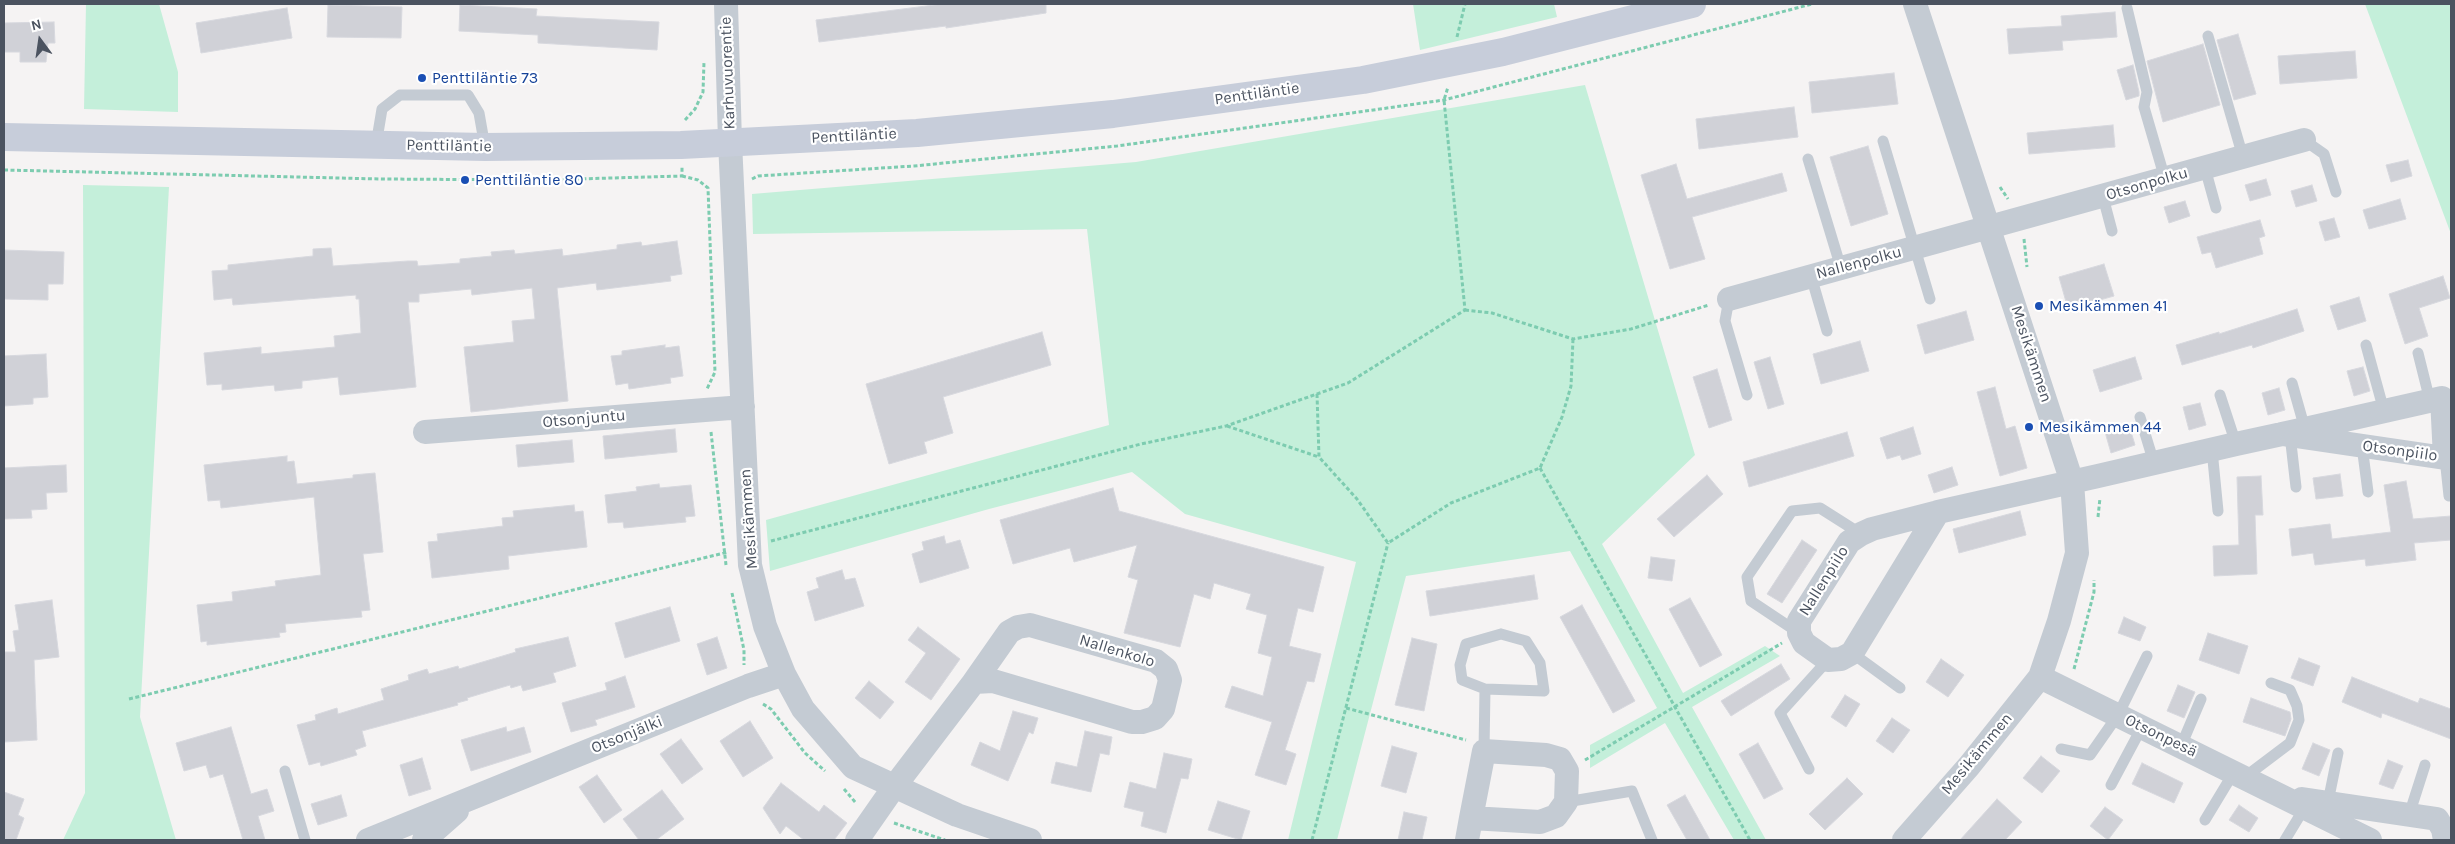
<!DOCTYPE html>
<html>
<head>
<meta charset="utf-8">
<style>
  body { margin:0 }
  #map { position:relative; width:2455px; height:844px; overflow:hidden; background:#f5f3f3; font-family:Karla,sans-serif }
  canvas { display:block }
  .frame { position:absolute; inset:0; border:5px solid #4b5360; pointer-events:none }
  .north { position:absolute; left:15px; top:15px; width:50px; height:50px; -webkit-text-stroke:4px #fff; paint-order:stroke; rotate:346deg; font-size:14px; font-weight:700; line-height:20px; text-align:center; color:#4b5360 }
  .north::after { content:''; display:block; margin:auto; width:18px; height:22px; background:#4b5360; clip-path:polygon(50% 0,100% 100%,50% 72%,0 100%) }
</style>
</head>
<body>
<div id="map">
<canvas width="2455" height="844"></canvas>
<div class="frame"></div>
<div class="north">N</div>
</div>
<script>
const context = document.querySelector('canvas').getContext('2d');
context.lineJoin = 'round';
function fill(path, color) {
  context.fillStyle = color;
  context.fill(path, 'evenodd');
}
function shape(rows) {
  const path = new Path2D();
  for (const r of rows) {
    path.moveTo(r[0], r[1]);
    for (let i = 2; i < r.length; i += 2) path.lineTo(r[i], r[i + 1]);
  }
  return path;
}
function stroke(path, color, width, dash) {
  context.strokeStyle = color;
  context.lineWidth = width;
  context.lineCap = dash ? 'butt' : 'round';
  context.setLineDash(dash || []);
  context.stroke(path);
}
function drawText(font, color, halo, rows, align = 'center') {
  context.font = font + ' Karla,sans-serif';
  context.lineWidth = 4.5;
  context.setLineDash([]);
  context.textBaseline = 'middle';
  context.strokeStyle = halo;
  context.fillStyle = color;
  for (const [text, x, y, turn = 0] of rows) {
    context.save();
    context.translate(x, y);
    context.rotate((+turn || 0) * Math.PI / 180);
    context.textAlign = isNaN(turn) ? turn : align;
    if (halo) context.strokeText(text, 0, 0);
    context.fillText(text, 0, 0);
    context.restore();
  }
}
fill(shape([
  [86,4,159,4,178,72,178,112,84,109],
  [1413,4,1554,4,1557,17,1420,50],
  [2365,4,2451,4,2451,234],
  [1585,85,1695,455,1602,544,1683,693,1765,646,1780,656,1692,707,1766,840,1734,840,1665,723,1590,768,1590,745,1657,708,1570,551,1406,576,1337,840,1288,840,1356,562,1185,514,1132,472,989,509,770,571,766,520,1109,425,1087,229,753,234,752,194,1136,162],
  [83,185,169,187,140,717,176,840,63,840,85,793]
]), '#c4efda');
const building = shape([
  [942,4,1046,4,1046,13,946,28,946,26,819,42,816,20,942,4],
  [328,5,402,7,401,38,327,37,328,5],
  [460,5,537,9,536,16,659,22,657,50,538,43,538,35,459,31,460,5],
  [287,8,292,38,201,53,196,23,287,8],
  [2115,12,2117,37,2062,41,2063,50,2009,54,2007,29,2062,26,2061,16,2115,12],
  [54,22,55,43,48,43,46,62,20,62,20,52,4,52,4,23,54,22],
  [2238,34,2256,94,2234,100,2217,40,2238,34],
  [2203,44,2220,105,2163,122,2147,61,2203,44],
  [2355,51,2357,78,2280,84,2278,56,2355,51],
  [2133,65,2139,92,2139,96,2126,100,2117,70,2133,65],
  [1894,73,1898,104,1812,113,1809,82,1894,73],
  [1794,107,1798,137,1699,149,1696,119,1794,107],
  [2113,125,2115,147,2029,154,2027,133,2113,125],
  [1868,146,1888,214,1851,226,1830,157,1868,146],
  [2408,160,2412,176,2391,182,2386,165,2408,160],
  [1676,164,1687,199,1782,173,1787,191,1692,217,1705,259,1670,269,1641,175,1676,164],
  [2266,179,2271,195,2250,201,2245,185,2266,179],
  [2312,185,2317,201,2296,207,2291,191,2312,185],
  [2400,199,2406,219,2369,229,2363,210,2400,199],
  [2185,201,2190,216,2169,223,2164,207,2185,201],
  [2334,218,2340,237,2325,241,2319,222,2334,218],
  [2260,220,2265,236,2259,238,2263,254,2216,268,2211,252,2202,254,2197,237,2260,220],
  [677,241,682,274,670,276,671,281,597,290,596,283,557,288,568,401,471,412,464,347,514,342,512,321,535,319,532,288,472,295,471,289,419,294,419,302,408,302,416,387,340,395,338,377,302,381,302,388,275,391,274,385,222,390,222,384,207,385,204,353,261,347,261,354,335,347,334,336,361,333,359,299,356,299,356,295,233,305,232,298,214,300,212,271,228,270,228,265,313,256,313,249,331,248,333,266,408,261,417,261,418,266,460,263,460,259,492,256,491,252,514,250,515,254,562,249,563,256,617,249,617,245,641,242,642,246,677,241],
  [4,250,64,252,63,284,48,284,48,300,4,299,4,250],
  [2104,264,2114,296,2068,309,2059,277,2104,264],
  [2443,276,2450,298,2419,308,2428,336,2405,344,2389,294,2443,276],
  [2359,297,2366,321,2338,330,2330,306,2359,297],
  [2297,309,2304,331,2253,348,2252,345,2182,365,2176,345,2219,332,2219,334,2297,309],
  [1966,311,1974,340,1925,354,1917,325,1966,311],
  [1042,332,1051,365,943,397,953,433,924,442,927,453,889,464,866,384,1042,332],
  [1860,341,1869,371,1821,384,1813,354,1860,341],
  [665,345,665,348,679,346,683,376,670,378,671,383,629,389,628,383,616,385,611,356,622,355,622,351,665,345],
  [46,354,48,397,33,398,33,404,4,406,4,356,46,354],
  [1770,357,1784,404,1768,409,1754,362,1770,357],
  [2135,357,2142,379,2100,392,2093,370,2135,357],
  [2363,367,2370,391,2354,396,2347,371,2363,367],
  [1717,369,1732,420,1709,428,1693,377,1717,369],
  [1995,387,2006,429,2015,426,2027,468,2000,476,1977,392,1995,387],
  [2279,388,2285,410,2268,415,2262,393,2279,388],
  [2200,403,2206,425,2189,430,2183,407,2200,403],
  [2129,425,2135,445,2111,453,2105,432,2129,425],
  [1913,427,1921,454,1902,460,1900,455,1887,459,1880,438,1913,427],
  [675,429,677,452,605,459,603,436,675,429],
  [1847,432,1854,456,1749,487,1743,462,1847,432],
  [572,440,574,462,518,467,516,445,572,440],
  [287,456,287,462,294,461,297,484,353,478,353,475,375,473,383,552,363,554,370,610,361,611,362,617,285,624,286,632,279,633,280,637,207,645,207,641,201,642,197,605,233,601,232,592,276,586,275,581,321,575,314,497,221,508,220,500,208,501,204,465,287,456],
  [66,465,67,492,46,493,47,509,31,510,32,518,4,519,4,468,66,465],
  [1952,467,1958,485,1934,493,1928,475,1952,467],
  [2340,474,2343,496,2316,499,2313,478,2340,474],
  [1707,475,1723,494,1674,537,1657,519,1707,475],
  [2261,476,2263,515,2255,515,2257,574,2214,576,2213,546,2239,545,2237,477,2261,476],
  [2406,481,2413,519,2451,516,2451,540,2414,543,2416,560,2366,566,2365,559,2315,565,2313,553,2292,556,2289,529,2330,524,2332,539,2391,532,2384,485,2406,481],
  [659,484,660,488,691,485,695,516,685,517,686,522,624,528,623,522,608,523,605,495,637,491,636,487,659,484],
  [1113,488,1119,511,1324,567,1313,612,1298,608,1289,646,1321,654,1314,682,1307,681,1285,750,1296,754,1286,785,1255,775,1272,722,1225,707,1232,686,1263,696,1272,657,1258,653,1267,615,1246,609,1251,594,1214,583,1210,599,1194,594,1180,647,1124,633,1138,580,1128,577,1137,545,1074,562,1070,548,1013,564,1000,520,1113,488],
  [574,505,575,512,583,511,587,547,508,556,509,569,432,578,428,542,438,541,437,534,503,526,502,518,514,517,513,511,574,505],
  [2020,511,2026,535,1959,553,1953,529,2020,511],
  [944,536,946,544,960,540,969,568,920,583,912,554,924,550,922,542,944,536],
  [1802,540,1817,550,1782,603,1767,594,1802,540],
  [1651,557,1675,560,1672,581,1648,578,1651,557],
  [842,570,845,580,855,578,864,606,815,621,807,592,819,588,816,578,842,570],
  [1534,575,1538,599,1430,616,1426,591,1534,575],
  [1690,598,1722,655,1700,667,1669,609,1690,598],
  [52,600,59,657,34,660,37,740,4,742,4,652,16,652,13,631,19,630,15,605,52,600],
  [1582,605,1635,701,1613,713,1560,617,1582,605],
  [670,607,680,641,625,658,615,623,670,607],
  [2124,617,2146,627,2140,641,2118,633,2124,617],
  [918,627,960,659,931,700,905,682,926,653,908,640,918,627],
  [2208,633,2248,646,2239,674,2199,660,2208,633],
  [568,637,576,666,553,673,556,682,523,691,521,685,511,688,510,685,467,698,468,700,457,703,458,705,362,731,366,746,355,750,357,755,321,766,320,762,309,765,297,725,316,720,315,715,337,708,338,714,384,700,381,689,409,680,408,675,427,669,429,674,458,666,459,669,516,652,515,649,568,637],
  [717,637,727,668,707,675,697,644,717,637],
  [1412,638,1437,644,1424,711,1395,705,1412,638],
  [2299,658,2320,666,2313,686,2291,678,2299,658],
  [1941,659,1964,675,1948,697,1926,682,1941,659],
  [1781,664,1790,679,1731,716,1721,701,1781,664],
  [625,676,635,707,595,720,597,725,571,732,562,703,607,690,605,683,625,676],
  [2352,677,2418,703,2420,698,2451,709,2451,739,2382,713,2381,718,2342,702,2352,677],
  [869,681,894,702,880,719,855,698,869,681],
  [2178,685,2195,692,2184,718,2167,711,2178,685],
  [1845,695,1860,704,1846,727,1831,717,1845,695],
  [2251,698,2290,712,2291,719,2285,736,2243,722,2251,698],
  [1013,711,1038,718,1033,734,1029,732,1008,781,971,765,980,742,1000,751,1013,711],
  [1892,718,1910,730,1893,753,1876,741,1892,718],
  [750,721,773,758,743,777,720,741,750,721],
  [231,727,251,794,267,789,274,811,258,816,265,840,243,840,223,774,210,778,206,765,184,771,176,743,231,727],
  [506,727,507,732,524,727,531,752,471,771,461,740,506,727],
  [1085,731,1112,737,1109,755,1100,753,1091,792,1051,783,1056,762,1077,767,1085,731],
  [681,739,703,769,682,784,660,754,681,739],
  [1758,743,1783,789,1764,799,1739,754,1758,743],
  [2313,743,2330,750,2319,776,2302,769,2313,743],
  [1392,746,1417,753,1406,793,1381,786,1392,746],
  [1164,753,1192,759,1188,779,1181,778,1166,833,1141,826,1144,812,1124,807,1130,782,1156,789,1164,753],
  [2041,756,2060,771,2042,793,2023,778,2041,756],
  [422,758,431,789,409,796,400,765,422,758],
  [2388,760,2403,766,2393,789,2379,784,2388,760],
  [2142,763,2183,783,2174,803,2132,784,2142,763],
  [597,775,622,810,604,823,579,787,597,775],
  [1847,778,1863,794,1825,830,1809,814,1847,778],
  [781,783,819,812,824,805,847,823,834,840,804,840,786,826,780,834,763,808,781,783],
  [662,790,684,819,656,840,639,840,623,819,662,790],
  [4,792,24,799,18,815,24,818,16,840,4,840,4,792],
  [341,795,347,816,318,825,311,804,341,795],
  [1685,795,1710,840,1687,840,1667,805,1685,795],
  [1997,799,2022,822,2005,840,1960,840,1997,799],
  [1218,801,1250,811,1241,840,1208,830,1218,801],
  [2239,805,2258,818,2249,832,2229,820,2239,805],
  [2105,807,2123,820,2108,840,2090,826,2105,807],
  [1404,812,1427,817,1422,840,1398,840,1404,812]
]);
fill(building, '#d0d1d7');
stroke(building, '#d7d8de', 1);
stroke(shape([
  [1457,37,1465,4],
  [685,120,695,109,703,92,704,62],
  [4,170,381,179,542,180,682,176,682,167],
  [682,176,698,180,708,188,715,372,707,389],
  [752,179,758,176,914,166,1117,146,1444,100,1812,4],
  [2000,187,2008,199],
  [2024,239,2027,267],
  [1465,310,1492,313,1573,339,1631,329,1709,305],
  [1317,394,1319,457,1357,499,1388,543,1451,503,1540,468,1562,417,1571,386,1573,339],
  [1227,426,1319,457],
  [711,432,726,565],
  [1540,468,1750,840],
  [2098,517,2100,498],
  [771,541,1141,444,1226,426,1348,383,1465,310,1444,100,1448,87],
  [732,593,744,650,744,665],
  [2074,669,2094,592,2094,580],
  [129,699,728,552],
  [763,704,771,709,805,753,825,771],
  [1346,708,1466,740],
  [1585,760,1782,643],
  [844,789,856,803],
  [894,823,945,840],
  [1312,840,1388,543]
]), '#7dccb0', 3, [4, 2.5]);
stroke(shape([
  [2127,8,2147,92,2144,107,2165,179],
  [2208,36,2243,157],
  [2304,140,2324,154,2336,192],
  [1883,141,1930,299],
  [376,145,382,109,400,95,468,95,479,113,485,147],
  [1808,159,1841,268],
  [2205,168,2216,208],
  [2103,197,2112,231],
  [1811,276,1827,331],
  [1729,299,1725,321,1747,395],
  [2366,345,2384,411],
  [2418,353,2430,401],
  [2292,383,2305,429],
  [2220,395,2236,444],
  [2140,417,2154,463],
  [2290,435,2296,487],
  [2362,446,2368,492],
  [2212,450,2218,511],
  [2445,458,2449,496],
  [1799,633,1751,601,1747,577,1792,511,1820,508,1861,534],
  [1501,634,1526,641,1540,663,1544,691,1485,689,1462,680,1460,665,1466,644,1501,634],
  [1852,653,1900,688],
  [2181,746,2201,699],
  [2061,749,2090,755,2118,715,2147,656],
  [1484,751,1485,689],
  [1809,769,1780,713,1828,660],
  [285,771,305,840],
  [2245,777,2290,743,2299,720,2297,706,2290,690,2271,683],
  [2111,785,2142,727],
  [1566,802,1632,791,1652,840],
  [2328,802,2338,753],
  [2409,815,2425,765],
  [2205,820,2234,772],
  [2285,840,2305,807]
]), '#c4cbd3', 11);
stroke(shape([
  [726,4,730,142,750,565,765,626,784,674,803,709,853,767,957,815,1030,840],
  [1729,299,2304,140],
  [425,432,743,407],
  [1938,512,1852,653,1841,659,1828,660,1804,643,1799,633,1799,621,1849,542,1861,534,1872,529,1938,512,2098,476,2236,444,2305,429,2442,398,2445,458,2282,434],
  [2040,677,2370,840],
  [2302,799,2437,819,2443,829,2445,840],
  [368,840,748,686,784,674],
  [424,840,457,811],
  [857,840,894,787,974,682,993,681,1132,722,1142,722,1155,718,1163,709,1170,680,1166,669,1156,661,1030,625,1018,627,1009,632,974,682],
  [1467,840,1471,818,1484,751,1546,755,1560,759,1567,771,1566,802,1556,816,1540,822,1471,818],
  [1904,840,1969,766,2040,677,2059,621,2077,553,2072,482,1915,4]
]), '#c4cbd3', 24);
stroke(shape([
  [4,137,485,147,681,145,917,133,1113,114,1363,80,1503,52,1692,4]
]), '#c7cdda', 28);
for (const [x, y, r, color] of [
  [422,78,5,"#1a4fb4"],
  [465,180,5,"#1a4fb4"],
  [2039,306,5,"#1a4fb4"],
  [2029,427,5,"#1a4fb4"]
]) {
  const dot = new Path2D();
  dot.arc(x, y, r, 0, 2 * Math.PI);
  context.fillStyle = color;
  context.fill(dot);
  stroke(dot, '#fff', 2);
}
drawText('16px', '#4b5360', '#fff', [
  ["Karhuvuorentie",728,73,-92],
  ["Penttiläntie",1257,94,-8],
  ["Penttiläntie",854,136,-3],
  ["Penttiläntie",449,146,1],
  ["Otsonpolku",2147,184,-16],
  ["Nallenpolku",1859,263,-15],
  ["Mesikämmen",2031,354,72],
  ["Otsonjuntu",584,419,-5],
  ["Otsonpiilo",2400,451,8],
  ["Mesikämmen",749,519,-94],
  ["Nallenpiilo",1824,581,-58],
  ["Nallenkolo",1117,651,17],
  ["Otsonjälki",627,735,-22],
  ["Otsonpesä",2161,736,26],
  ["Mesikämmen",1977,754,-50]
]);
drawText('16px', '#164399', '#fff', [
  ["Penttiläntie 73",432,78],
  ["Penttiläntie 80",475,180],
  ["Mesikämmen 41",2049,306],
  ["Mesikämmen 44",2039,427]
], 'left');
</script>
</body>
</html>
